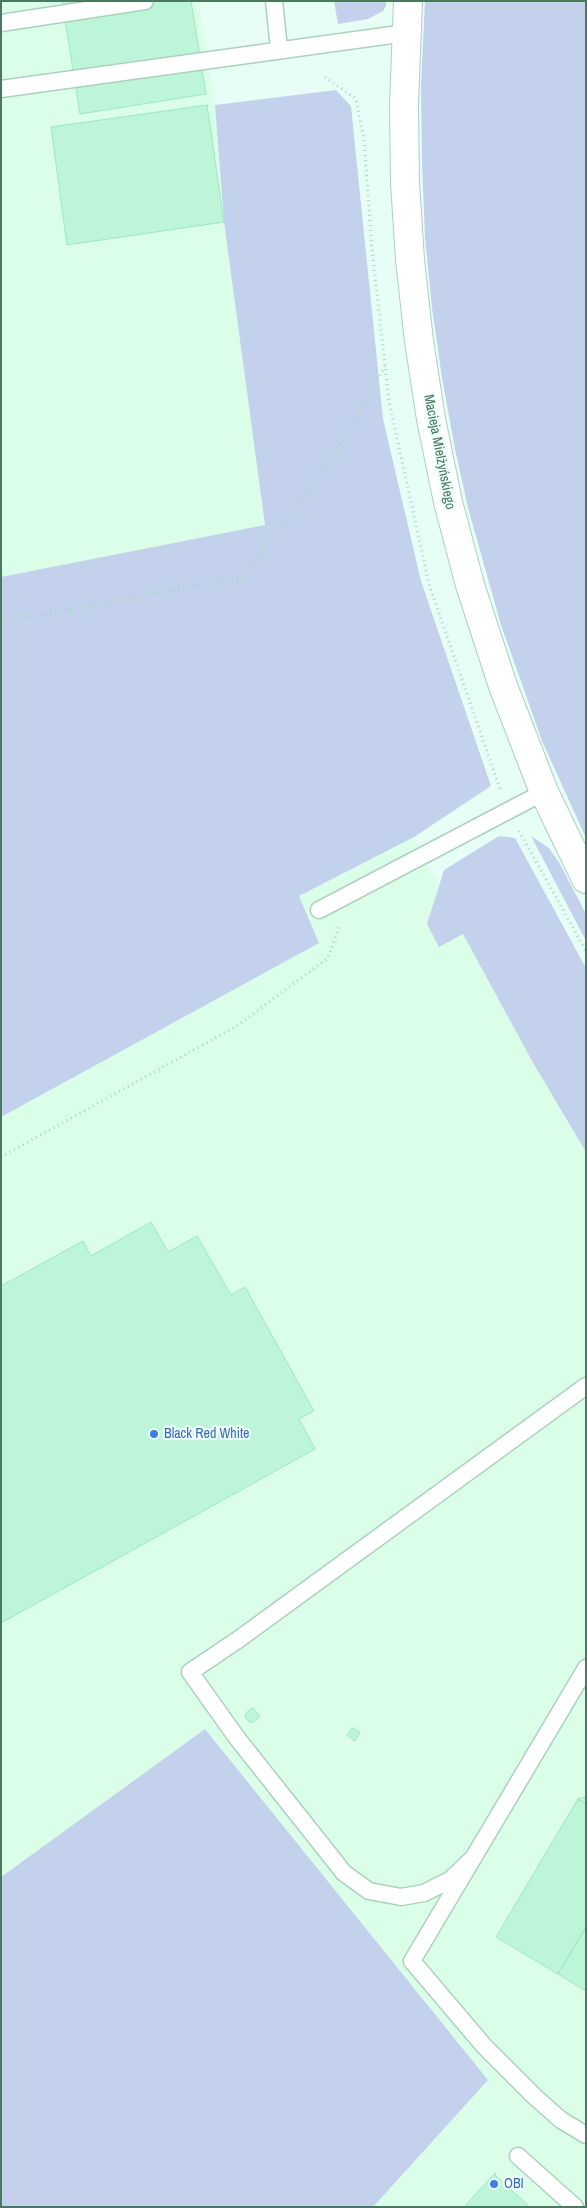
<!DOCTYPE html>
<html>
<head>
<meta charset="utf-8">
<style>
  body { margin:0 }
  #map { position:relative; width:587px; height:2208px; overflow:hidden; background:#e7fef7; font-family:"Archivo Narrow",sans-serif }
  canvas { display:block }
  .frame { position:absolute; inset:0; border:2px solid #497a5f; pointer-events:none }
</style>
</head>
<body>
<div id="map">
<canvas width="587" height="2208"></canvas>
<div class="frame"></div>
</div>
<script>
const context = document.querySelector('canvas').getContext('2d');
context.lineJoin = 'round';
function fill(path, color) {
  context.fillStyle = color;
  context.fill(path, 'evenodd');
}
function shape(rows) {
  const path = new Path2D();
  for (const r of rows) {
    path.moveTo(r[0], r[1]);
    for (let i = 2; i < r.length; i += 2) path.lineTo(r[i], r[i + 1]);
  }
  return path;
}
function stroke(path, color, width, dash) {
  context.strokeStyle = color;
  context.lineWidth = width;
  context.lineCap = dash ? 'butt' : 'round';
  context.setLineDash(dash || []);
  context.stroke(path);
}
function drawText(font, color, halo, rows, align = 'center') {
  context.font = font + ' "Archivo Narrow",sans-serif';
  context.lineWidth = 4.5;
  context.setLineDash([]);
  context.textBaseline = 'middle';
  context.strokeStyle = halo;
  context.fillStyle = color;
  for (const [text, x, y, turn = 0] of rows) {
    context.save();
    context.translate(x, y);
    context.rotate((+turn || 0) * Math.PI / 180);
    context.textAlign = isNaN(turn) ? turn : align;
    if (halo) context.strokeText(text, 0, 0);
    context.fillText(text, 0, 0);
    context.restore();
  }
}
fill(shape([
  [1,1,199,1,215,105,224,222,265,525,1,577],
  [414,837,463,933,532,1061,586,1152,586,2207,373,2207,487,2079,205,1729,1,1877,1,1117,318,943,298,896]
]), '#dbfee8');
fill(shape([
  [334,1,386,1,386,6,383,11,368,19,338,24],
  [425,1,586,1,586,838,542,741,501,625,468,508,455,449,442,378,432,308,425,238,422,162,421,85],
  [336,90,351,106,383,419,421,581,491,786,414,837,299,896,319,943,1,1117,1,577,265,525,224,222,215,105],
  [499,836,515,838,586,968,586,1152,532,1061,463,934,439,947,427,924,444,870],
  [531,836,549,848,560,864,586,914,586,941],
  [205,1729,488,2080,373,2207,1,2207,1,1877]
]), '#c4d1ed');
const building = shape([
  [62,1,191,1,206,94,80,114,62,1],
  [207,105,224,222,67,245,51,127,207,105],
  [151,1222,168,1252,197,1236,231,1295,245,1287,314,1411,299,1419,315,1449,1,1623,1,1286,83,1241,91,1256,151,1222],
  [253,1708,260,1717,253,1722,249,1722,245,1716,247,1712,253,1708],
  [352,1728,360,1732,355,1741,347,1735,352,1728],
  [586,1797,586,1804,577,1799,586,1797],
  [578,1799,586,1804,586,1927,558,1974,496,1937,578,1799],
  [586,1927,586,1991,558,1974,586,1927],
  [495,2173,496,2176,530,2207,464,2207,495,2173]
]);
fill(building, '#bdf5d8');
stroke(building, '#9ce9c0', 1);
const service = shape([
  [274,1,279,49],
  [1,23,145,1],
  [1,89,406,33],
  [319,910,544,792],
  [586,1668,412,1961,484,2046,535,2097,561,2120,586,2135],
  [473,1858,450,1880,424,1893,401,1897,369,1891,344,1873,237,1738,190,1672,239,1639,586,1386],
  [518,2156,575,2207]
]);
const tertiary = shape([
  [408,1,404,106,405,183,410,260,419,341,431,419,448,502,470,585,503,686,544,792,586,879]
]);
stroke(service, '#acd1bf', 19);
stroke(tertiary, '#acd1bf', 30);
stroke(shape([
  [325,77,356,99,364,140,372,249,389,402,429,584,500,789],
  [1,622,243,577,291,514,348,433,385,366],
  [519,831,586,951],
  [1,1157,237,1026,328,958,339,927]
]), '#9fdbbb', 3, [1, 4]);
stroke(service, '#fff', 16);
stroke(tertiary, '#fff', 28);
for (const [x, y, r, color] of [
  [154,1434,5,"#3f7fe0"],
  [494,2184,5,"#3f7fe0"]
]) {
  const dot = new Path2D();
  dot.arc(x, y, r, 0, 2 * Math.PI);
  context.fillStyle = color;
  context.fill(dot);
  stroke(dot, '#effffa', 2);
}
drawText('14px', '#497a5f', '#effffa', [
  ["Macieja Mielżyńskiego",439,452,79]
]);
drawText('14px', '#366cbe', '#effffa', [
  ["Black Red White",164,1434],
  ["OBI",504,2184]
], 'left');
</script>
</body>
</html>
